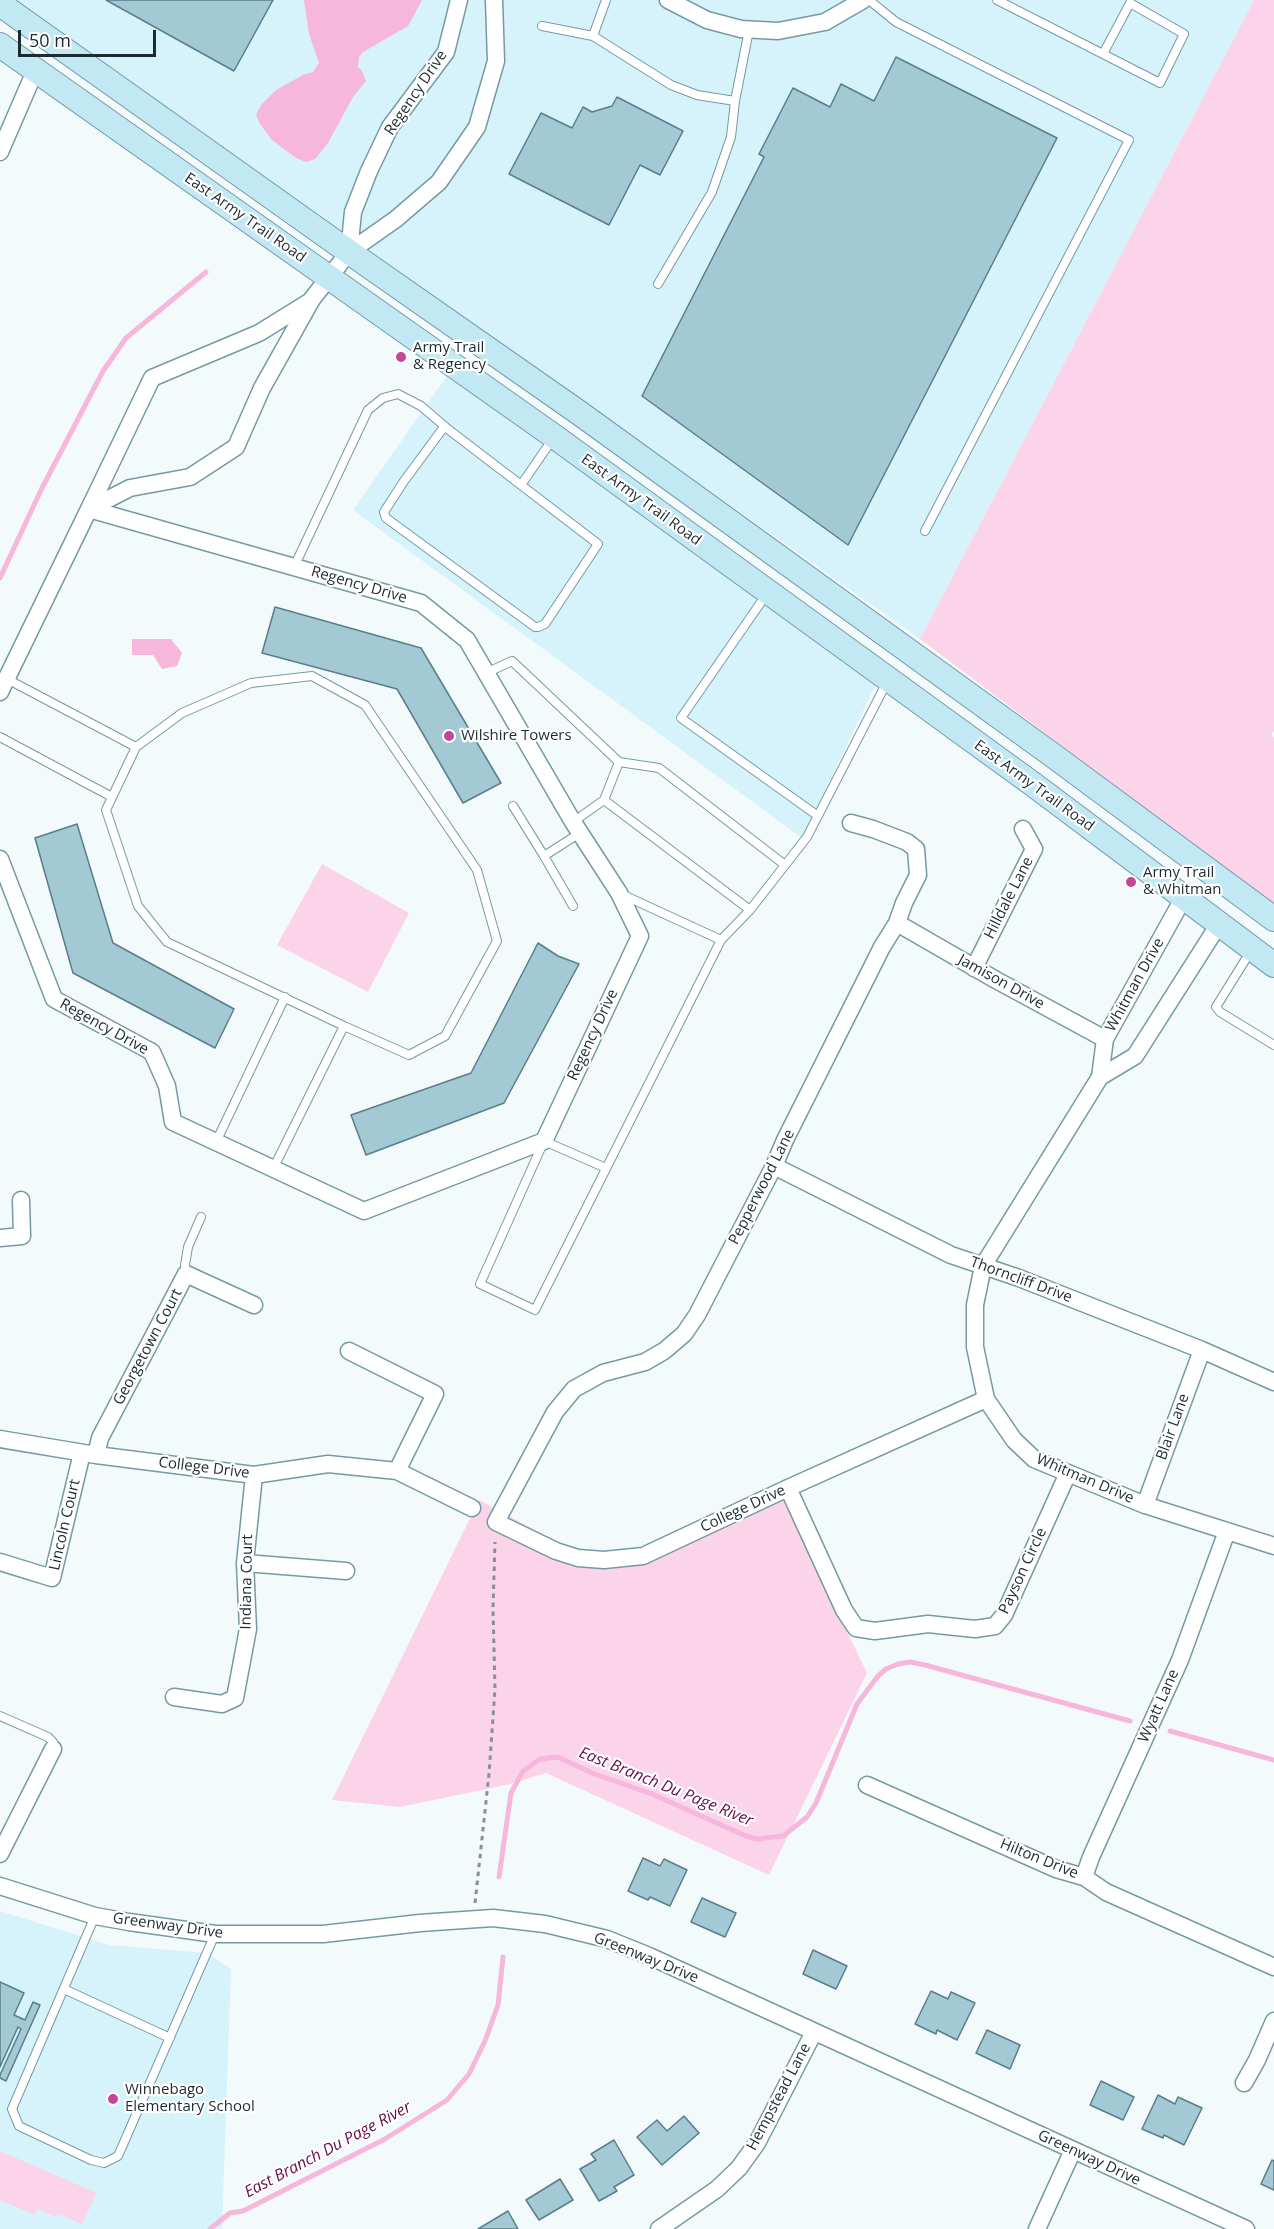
<!DOCTYPE html>
<html>
<head>
<meta charset="utf-8">
<style>
  body { margin:0 }
  #map { position:relative; width:1274px; height:2229px; overflow:hidden; background:#f2fafc; font-family:"Open Sans",sans-serif }
  canvas { display:block }
  .scale { position:absolute; left:18px; top:30px; width:138px; height:27px; box-sizing:border-box; border:3px solid #1c2b30; border-top:0; padding-left:8px; font-size:18px; line-height:21px; white-space:nowrap; color:#1c2b30; -webkit-text-stroke:4px #fff; paint-order:stroke }
</style>
</head>
<body>
<div id="map">
<canvas width="1274" height="2229"></canvas>
<div class="scale">50 m</div>
</div>
<script>
const context = document.querySelector('canvas').getContext('2d');
context.lineJoin = 'round';
function fill(path, color) {
  context.fillStyle = color;
  context.fill(path, 'evenodd');
}
function shape(rows) {
  const path = new Path2D();
  for (const r of rows) {
    path.moveTo(r[0], r[1]);
    for (let i = 2; i < r.length; i += 2) path.lineTo(r[i], r[i + 1]);
  }
  return path;
}
function stroke(path, color, width, dash) {
  context.strokeStyle = color;
  context.lineWidth = width;
  context.lineCap = dash ? 'butt' : 'round';
  context.setLineDash(dash || []);
  context.stroke(path);
}
function drawText(font, color, halo, rows, align = 'center') {
  context.font = font + ' "Open Sans",sans-serif';
  context.lineWidth = 4.5;
  context.setLineDash([]);
  context.textBaseline = 'middle';
  context.strokeStyle = halo;
  context.fillStyle = color;
  for (const [text, x, y, turn = 0] of rows) {
    context.save();
    context.translate(x, y);
    context.rotate((+turn || 0) * Math.PI / 180);
    context.textAlign = isNaN(turn) ? turn : align;
    if (halo) context.strokeText(text, 0, 0);
    context.fillText(text, 0, 0);
    context.restore();
  }
}
fill(shape([
  [14,0,1254,0,920,639],
  [451,370,878,680,802,838,353,510],
  [0,1911,109,1945,207,1953,231,1969,222,2229,0,2229]
]), '#d6f3fb');
fill(shape([
  [1254,0,1274,0,1274,731,1271,735,1274,737,1274,905,920,639],
  [322,864,409,913,368,992,277,945],
  [776,1485,867,1673,769,1875,546,1773,506,1785,400,1807,332,1800,479,1500,561,1544,592,1551,641,1553],
  [0,2151,97,2193,82,2224,58,2214,56,2217,38,2209,35,2215,0,2200]
]), '#fcd4ea');
fill(shape([
  [304,0,422,0,408,26,363,52,359,57,358,67,362,71,366,81,353,97,328,143,315,159,306,162,296,158,272,140,260,124,256,115,261,105,276,90,303,75,313,72,319,63,309,34],
  [132,639,171,639,182,653,177,666,162,669,153,655,132,655]
]), '#f7b6dc');
stroke(shape([
  [0,578,41,490,103,371,126,338,206,272],
  [1170,1731,1274,1760],
  [499,1877,511,1793,523,1771,540,1759,558,1757,592,1773,652,1794,746,1836,757,1839,783,1836,807,1817,816,1803,857,1704,878,1676,886,1669,898,1664,910,1662,925,1665,1130,1721],
  [210,2229,230,2213,243,2211,385,2139,447,2100,469,2074,485,2041,498,2005,503,1957]
]), '#f7b6dc', 5);
const building = shape([
  [106,0,273,0,234,71,106,0],
  [896,57,1057,138,848,545,642,396,764,157,759,154,793,88,830,107,841,84,874,101,896,57],
  [617,97,683,131,660,175,640,165,609,225,509,174,541,113,572,128,583,107,592,112,612,106,617,97],
  [275,607,421,648,501,783,463,803,397,689,262,653,275,607],
  [77,824,113,943,234,1009,215,1048,73,973,35,838,77,824],
  [538,943,558,956,579,964,504,1103,366,1155,351,1115,471,1073,538,943],
  [643,1858,660,1866,664,1859,687,1870,670,1906,650,1897,648,1900,628,1891,643,1858],
  [702,1898,736,1913,725,1937,691,1922,702,1898],
  [813,1950,847,1966,836,1989,803,1974,813,1950],
  [0,1982,24,1993,14,2015,25,2020,33,2002,40,2005,6,2081,0,2078,0,2075,21,2029,18,2027,0,2067,0,1982],
  [931,1991,948,1999,951,1992,975,2003,957,2040,937,2030,936,2034,915,2024,931,1991],
  [987,2030,1020,2045,1010,2069,976,2053,987,2030],
  [1101,2081,1134,2097,1123,2120,1090,2105,1101,2081],
  [1158,2095,1175,2104,1178,2097,1202,2108,1184,2145,1164,2135,1163,2138,1142,2129,1158,2095],
  [684,2116,699,2133,662,2165,637,2137,657,2120,667,2131,684,2116],
  [614,2140,634,2175,614,2187,617,2191,599,2201,580,2169,596,2160,591,2154,614,2140],
  [1272,2160,1274,2161,1274,2190,1261,2184,1272,2160],
  [560,2179,573,2200,539,2220,526,2200,560,2179],
  [508,2211,518,2229,478,2229,508,2211]
]);
fill(building, '#a3c9d5');
stroke(building, '#5a7e89', 1.5);
const lane = shape([
  [869,0,896,22,1129,140,925,531],
  [997,0,1103,54,1160,83,1184,34,1130,3,1103,54],
  [542,26,593,36,671,85,697,95,735,101,749,30],
  [593,36,606,0],
  [658,284,712,192,731,137,735,101],
  [444,427,404,481,384,512,386,518,535,627,538,627,545,624,598,544,521,485],
  [294,567,368,410,383,398,398,394,421,406,449,430,521,485,554,437],
  [768,592,681,718,818,816],
  [486,673,512,661,619,762],
  [7,679,136,747,182,713,251,683,312,676,365,705,477,870,497,941,445,1036,409,1055,344,1026,273,1169],
  [0,737,112,797],
  [136,747,106,810,138,906,167,942,344,1026],
  [604,800,619,762,659,768,785,865],
  [513,806,544,856],
  [573,822,604,800,750,910,807,837,888,680],
  [621,894,721,940],
  [573,906,544,856,580,833],
  [1252,949,1216,1007,1220,1012,1274,1045],
  [216,1142,285,997],
  [606,1168,544,1141,480,1284,535,1310,721,940,750,910],
  [186,1274,185,1265,188,1247,201,1217],
  [0,1716,48,1737,53,1742,53,1749],
  [95,1916,12,2109,19,2126,91,2160,104,2163,118,2156,215,1934],
  [64,1989,170,2038]
]);
const street = shape([
  [668,0,707,20,741,29,778,31,825,22,863,0],
  [0,152,35,71],
  [349,252,353,212,369,171,390,127,446,52,459,0],
  [89,509,130,488,190,477,236,447,262,388,312,299,349,252,396,219,439,182,477,127,496,61,494,0],
  [89,509,152,378,259,333,309,302],
  [0,692,89,509,421,603,467,640,573,822,619,893,640,936,544,1141,364,1211,173,1122,167,1086,152,1052,54,999,0,859],
  [851,823,873,829,907,842,916,849,918,875,904,903,897,923,882,947,785,1140,774,1166,697,1315,684,1334,664,1351,645,1362,603,1373,574,1389,555,1412,496,1522,556,1551,578,1558,604,1560,643,1556,788,1488,986,1399],
  [1184,897,1105,1039,1100,1077,983,1266,975,1305,975,1347,986,1399,1014,1440,1034,1459,1145,1505,1274,1546],
  [897,923,996,980,1105,1039],
  [974,968,1034,849,1023,829],
  [1100,1077,1135,1056,1219,924],
  [774,1166,951,1255,1019,1278,1202,1350,1274,1382],
  [0,1238,22,1236,21,1200],
  [349,1351,435,1394,397,1471],
  [0,1439,96,1455,254,1475,328,1464,397,1471,472,1508],
  [96,1455,100,1438,186,1274,254,1305],
  [788,1488,844,1610,856,1628,875,1631,928,1624,975,1629,995,1626,1004,1615,1068,1473],
  [1145,1505,1202,1350],
  [0,1562,52,1578,82,1453],
  [245,1563,346,1571],
  [174,1697,222,1704,235,1698,248,1629,245,1563,254,1475],
  [867,1785,1056,1869,1084,1877,1106,1892,1274,1967],
  [0,1854,53,1749],
  [1084,1877,1091,1857,1180,1660,1227,1531],
  [0,1886,95,1916,129,1922,215,1934,323,1934,420,1923,493,1918,545,1924,607,1939,649,1956,1246,2229],
  [1244,2083,1257,2060,1274,2021],
  [659,2229,717,2189,739,2168,757,2143,814,2032],
  [1037,2229,1073,2150]
]);
const secondary = shape([
  [0,4,349,252,578,412,1051,754,1274,919],
  [0,45,555,437,1034,785,1274,965]
]);
stroke(lane, '#759aa5', 10);
stroke(street, '#759aa5', 19);
stroke(secondary, '#759aa5', 26);
stroke(shape([
  [475,1903,489,1774,495,1689,493,1609,495,1542]
]), '#869195', 3, [4.5, 4.5]);
stroke(lane, '#fff', 8);
stroke(street, '#fff', 16);
stroke(secondary, '#c2e9f3', 24);
for (const [x, y, r, color] of [
  [401,357,6,"#c24798"],
  [449,736,6,"#c24798"],
  [1131,882,6,"#c24798"],
  [113,2099,6,"#c24798"]
]) {
  const dot = new Path2D();
  dot.arc(x, y, r, 0, 2 * Math.PI);
  context.fillStyle = color;
  context.fill(dot);
  stroke(dot, '#fff', 2);
}
drawText('15px', '#1c2b30', '#fff', [
  ["Regency Drive",416,93,-56],
  ["East Army Trail Road",245,218,35],
  ["East Army Trail Road",641,500,36],
  ["Regency Drive",359,585,16],
  ["East Army Trail Road",1034,786,36],
  ["Hilldale Lane",1009,898,-63],
  ["Jamison Drive",1001,982,29],
  ["Whitman Drive",1135,985,-61],
  ["Regency Drive",104,1027,29],
  ["Regency Drive",593,1035,-65],
  ["Pepperwood Lane",762,1187,-63],
  ["Thorncliff Drive",1021,1280,20],
  ["Georgetown Court",148,1347,-62],
  ["Blair Lane",1173,1427,-70],
  ["College Drive",204,1468,7],
  ["Whitman Drive",1085,1479,23],
  ["College Drive",743,1509,-25],
  ["Lincoln Court",65,1525,-77],
  ["Payson Circle",1023,1571,-65],
  ["Indiana Court",247,1582,-89],
  ["Wyatt Lane",1159,1706,-66],
  ["Hilton Drive",1039,1859,22],
  ["Greenway Drive",168,1926,8],
  ["Greenway Drive",646,1958,22],
  ["Hempstead Lane",779,2097,-62],
  ["Greenway Drive",1089,2158,25]
]);
drawText('15px', '#1c2b30', '#fff', [
  ["Army Trail",413,348],
  ["& Regency",413,365],
  ["Wilshire Towers",461,736],
  ["Army Trail",1143,873],
  ["& Whitman",1143,890],
  ["Winnebago",125,2090],
  ["Elementary School",125,2107]
], 'left');
drawText('italic 16px', '#690c4e', '#fff', [
  ["East Branch Du Page River",666,1787,22],
  ["East Branch Du Page River",328,2150,-28]
]);
</script>
</body>
</html>
